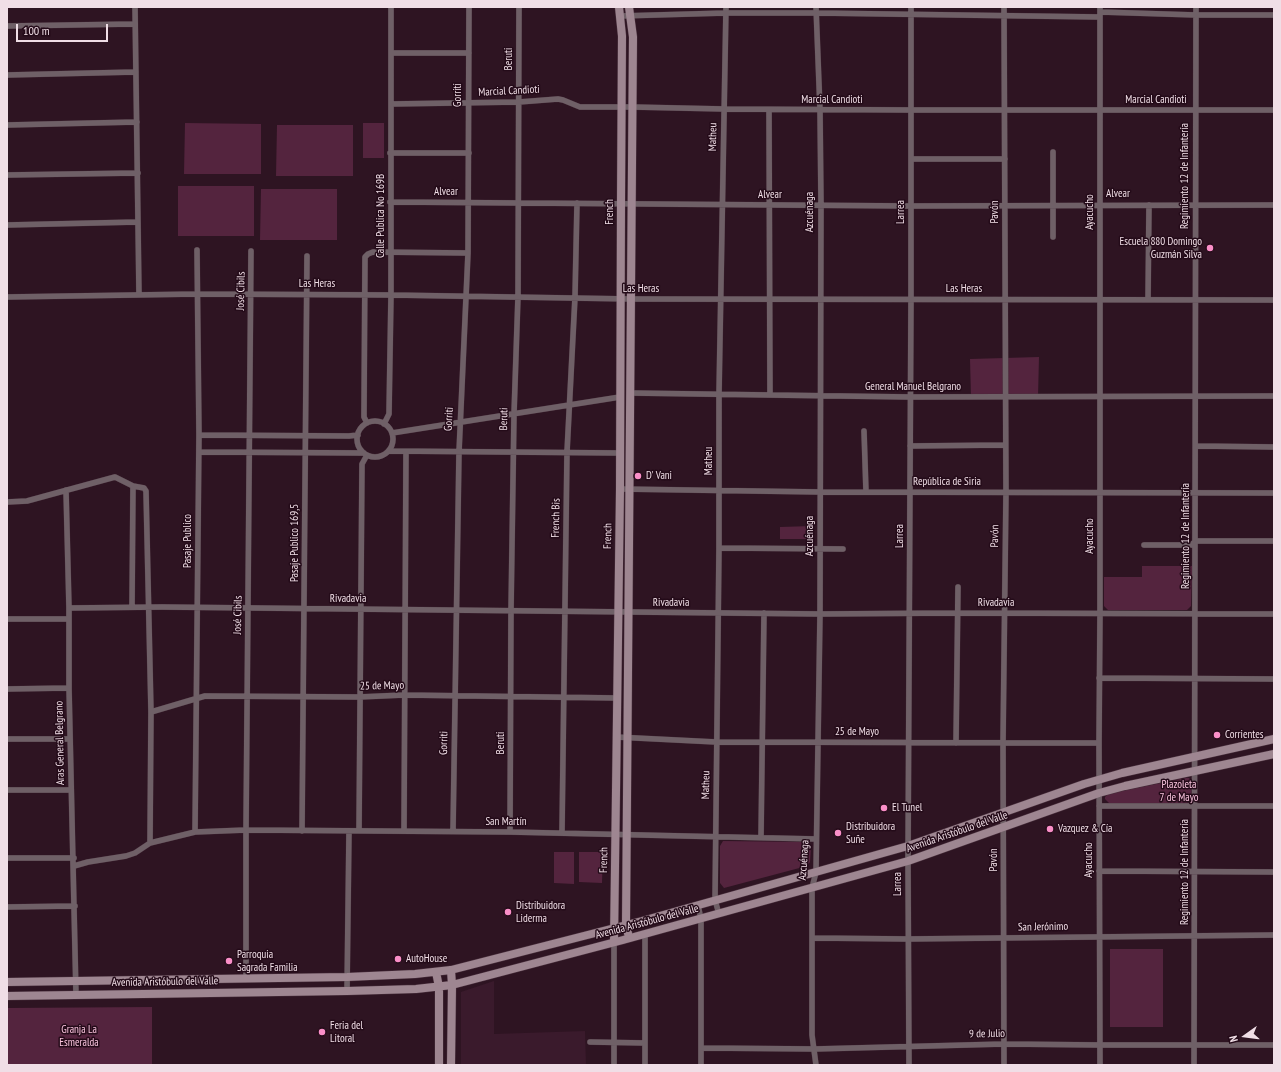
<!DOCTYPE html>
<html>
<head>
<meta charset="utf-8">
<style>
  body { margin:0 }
  #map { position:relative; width:1281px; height:1072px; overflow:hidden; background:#2e1422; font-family:"PT Sans Narrow",sans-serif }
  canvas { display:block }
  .frame { position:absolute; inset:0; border:8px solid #f0dee6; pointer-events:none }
  .north { position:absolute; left:1225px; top:1016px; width:40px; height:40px; -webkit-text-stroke:3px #240b19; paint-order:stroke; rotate:256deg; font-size:11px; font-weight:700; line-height:16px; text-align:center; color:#f0dee6 }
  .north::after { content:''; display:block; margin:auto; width:14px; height:18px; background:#f0dee6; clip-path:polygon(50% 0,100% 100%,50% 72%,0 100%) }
  .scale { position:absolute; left:16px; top:24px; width:92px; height:18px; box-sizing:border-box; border:2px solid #f0dee6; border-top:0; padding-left:5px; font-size:12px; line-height:14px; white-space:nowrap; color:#f0dee6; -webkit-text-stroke:3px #240b19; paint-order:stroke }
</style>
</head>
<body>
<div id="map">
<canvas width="1281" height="1072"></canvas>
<div class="frame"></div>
<div class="north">N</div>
<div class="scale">100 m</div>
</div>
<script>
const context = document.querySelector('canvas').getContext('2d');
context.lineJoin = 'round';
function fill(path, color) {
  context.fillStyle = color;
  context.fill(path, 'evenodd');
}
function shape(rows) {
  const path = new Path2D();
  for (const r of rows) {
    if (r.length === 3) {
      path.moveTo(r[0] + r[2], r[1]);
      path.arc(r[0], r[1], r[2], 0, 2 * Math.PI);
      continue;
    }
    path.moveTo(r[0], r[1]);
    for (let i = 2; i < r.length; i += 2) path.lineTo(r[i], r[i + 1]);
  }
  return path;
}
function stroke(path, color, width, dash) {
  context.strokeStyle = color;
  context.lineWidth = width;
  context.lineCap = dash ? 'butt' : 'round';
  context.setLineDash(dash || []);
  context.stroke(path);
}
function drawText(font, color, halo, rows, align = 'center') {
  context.font = font + ' "PT Sans Narrow",sans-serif';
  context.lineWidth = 3;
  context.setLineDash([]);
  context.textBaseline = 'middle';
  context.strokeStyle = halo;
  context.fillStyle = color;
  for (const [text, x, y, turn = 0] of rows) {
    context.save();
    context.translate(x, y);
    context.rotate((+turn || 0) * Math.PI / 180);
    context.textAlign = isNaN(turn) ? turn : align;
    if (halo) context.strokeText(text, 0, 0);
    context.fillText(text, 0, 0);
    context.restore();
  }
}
fill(shape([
  [494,981,494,1034,585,1031,586,1065,461,1065,461,992]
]), '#3a1a2c');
fill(shape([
  [185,123,261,124,261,174,184,174],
  [363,123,384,123,384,158,363,158],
  [277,125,353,125,353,176,276,176],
  [178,186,254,186,254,236,178,236],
  [261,189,337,189,337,240,260,240],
  [1039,357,1038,397,971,397,970,359],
  [812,526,812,539,780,539,780,527],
  [1142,566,1192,566,1191,606,1187,610,1108,610,1104,606,1104,577,1142,577],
  [1186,778,1189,778,1192,782,1191,800,1187,804,1109,803,1105,799,1105,797,1108,794,1126,790],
  [723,841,809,842,811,847,810,862,807,866,724,888,720,883,720,846],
  [554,852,574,852,574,884,554,883],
  [579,852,603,852,602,883,579,882],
  [1110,949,1163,949,1163,1027,1110,1027],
  [152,1007,152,1065,7,1065,7,1008]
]), '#54243e');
const minor = shape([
  [135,7,139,295],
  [1100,12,1196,15,1274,15],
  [620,16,726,13,816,13,1100,17],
  [7,26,135,24],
  [391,53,469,53],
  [7,75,136,72],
  [391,104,519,102,558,99,563,100,580,107,632,107,724,109,911,110,1274,110],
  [769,110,770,395],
  [7,125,137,122],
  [390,153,469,153],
  [911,159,1005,159],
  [7,175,138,173],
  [390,202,911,206,1274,205],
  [7,225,138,222],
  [1053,237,1053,152],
  [7,297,198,294,391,295,631,299,1274,300],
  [1148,300,1149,205],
  [630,393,910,397,1274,396],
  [375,439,18],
  [367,423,364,417,364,413,365,257,368,254,373,252,468,253],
  [384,424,389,414,391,295,391,7],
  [864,431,866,492],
  [392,433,620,397],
  [199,435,349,436,358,435],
  [910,446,1005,445],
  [1196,446,1274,447],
  [389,451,620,453],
  [199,452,364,453],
  [620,489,820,492,1274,493],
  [66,490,69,608,69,688,76,995],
  [7,502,27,501,115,477,133,486,144,488,146,491,151,712,150,843],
  [1144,545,1191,545,1196,541,1274,541],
  [719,548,843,549],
  [132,607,133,486],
  [69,608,162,607,820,614,957,613,1274,614],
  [7,619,69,619],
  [1099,678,1274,679],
  [7,689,69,688],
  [151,712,205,696,359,697,404,695,617,698],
  [616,737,716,742,1099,743],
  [7,739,70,739],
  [956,743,958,587],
  [7,790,71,790],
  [1099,806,1274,806],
  [302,831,307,256],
  [359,831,362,464,367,455],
  [404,831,406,452],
  [453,831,459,452,468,253,469,7],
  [195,832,199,435,197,250],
  [510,832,511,611,514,414,518,296,519,7],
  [562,832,567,452,575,297,577,203],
  [761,837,764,613],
  [7,858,74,858],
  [74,866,88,862,126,856,135,853,150,843,195,832,246,830,510,832,816,839],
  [1099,871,1274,872],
  [698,905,701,919,701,1065],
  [7,907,75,906],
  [719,914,715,900,719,548,719,394,726,7],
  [812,938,908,939,1274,935],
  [614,942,614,1065],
  [246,979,246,830,251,251],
  [347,991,349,831],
  [590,1042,645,1043],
  [701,1048,815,1049,1004,1044,1100,1045,1274,1045],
  [645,1065,645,934],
  [816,1065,812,1035,812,888,816,872,820,614,821,204,820,110,816,7],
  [909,1065,908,861,911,299,911,7],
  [1004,1065,1003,743,1006,492,1004,7],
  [1100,1065,1099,743,1100,614,1100,7],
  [1194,1065,1196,7]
]);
const secondary = shape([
  [629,938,626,924,633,37,629,7],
  [614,942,620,489,621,203,622,36,619,7],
  [451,970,452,985,451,1065],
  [436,972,439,987,439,1065],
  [7,982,347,977,415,974,451,970,642,921,908,846,1084,784,1122,773,1274,739],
  [7,996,347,991,416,989,452,985,623,940,908,861,1099,793,1125,786,1274,754]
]);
stroke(minor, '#49303d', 6);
stroke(secondary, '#49303d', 9);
stroke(minor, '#6f6067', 5.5);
stroke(secondary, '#9e8691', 8);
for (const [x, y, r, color] of [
  [1210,248,4,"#fa8fc8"],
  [638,476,4,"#fa8fc8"],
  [1217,735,4,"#fa8fc8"],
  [884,808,4,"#fa8fc8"],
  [1050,829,4,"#fa8fc8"],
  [838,833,4,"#fa8fc8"],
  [508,912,4,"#fa8fc8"],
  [398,959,4,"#fa8fc8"],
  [229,961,4,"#fa8fc8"],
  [322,1032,4,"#fa8fc8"]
]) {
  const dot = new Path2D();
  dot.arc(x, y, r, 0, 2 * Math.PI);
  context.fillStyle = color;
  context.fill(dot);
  stroke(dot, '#240b19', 1.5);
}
drawText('11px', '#f0dee6', '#240b19', [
  ["Beruti",509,59,-90],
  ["Marcial Candioti",509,91,-3],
  ["Gorriti",458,95,-90],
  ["Marcial Candioti",832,100],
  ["Marcial Candioti",1156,100],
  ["Matheu",713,137,-89],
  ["Regimiento 12 de Infantería",1185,176,-90],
  ["Alvear",446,192],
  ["Alvear",1118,194],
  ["Alvear",770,195],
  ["French",610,212,-90],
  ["Azcuénaga",810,212,-90],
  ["Larrea",901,212,-90],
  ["Pavón",995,212,-90],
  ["Ayacucho",1090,212,-90],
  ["Calle Publica No 169B",381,216,-90],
  ["Las Heras",317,284],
  ["Las Heras",641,289],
  ["Las Heras",964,289],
  ["José Cibils",241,291,-89],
  ["General Manuel Belgrano",913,387],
  ["Gorriti",449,419,-87],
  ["Beruti",504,419,-89],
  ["Matheu",709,461,-90],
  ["República de Siria",947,482],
  ["French Bis",556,518,-89],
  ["French",608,536,-89],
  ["Azcuénaga",810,536,-90],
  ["Larrea",900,536,-90],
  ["Pavón",995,536,-89],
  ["Ayacucho",1090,536,-90],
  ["Regimiento 12 de Infantería",1186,536,-90],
  ["Pasaje Publico",188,541,-90],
  ["Pasaje Publico 169,5",295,543,-90],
  ["Rivadavia",348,599],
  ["Rivadavia",671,603],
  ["Rivadavia",996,603],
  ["José Cibils",238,615,-89],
  ["25 de Mayo",382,686,-1],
  ["25 de Mayo",857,732],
  ["Aras General Belgrano",60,743,-91],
  ["Gorriti",444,743,-89],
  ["Beruti",501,743,-90],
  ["Matheu",706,785,-89],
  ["San Martín",506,822],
  ["Avenida Aristóbulo del Valle",957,832,-19],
  ["French",604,860,-89],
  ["Azcuénaga",804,860,-86],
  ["Pavón",994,860,-90],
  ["Ayacucho",1089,860,-90],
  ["Regimiento 12 de Infantería",1185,872,-90],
  ["Larrea",898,884,-90],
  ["Avenida Aristóbulo del Valle",647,922,-15],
  ["San Jerónimo",1043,927,-1],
  ["Avenida Aristóbulo del Valle",165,982,-1],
  ["9 de Julio",987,1034,-1]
]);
drawText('11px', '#f0dee6', '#240b19', [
  ["Escuela 880 Domingo",1202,242,"right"],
  ["Guzmán Silva",1202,255,"right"],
  ["D' Vani",646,476],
  ["Corrientes",1225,735],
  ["El Tunel",892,808],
  ["Distribuidora",846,827],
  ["Suñe",846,840],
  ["Vazquez & Cía",1058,829],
  ["Distribuidora",516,906],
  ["Liderma",516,919],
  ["Parroquia",237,955],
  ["Sagrada Familia",237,968],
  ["AutoHouse",406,959],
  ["Feria del",330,1026],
  ["Litoral",330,1039]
], 'left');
drawText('11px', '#f9c3dd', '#240b19', [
  ["Plazoleta",1179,785],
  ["7 de Mayo",1179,798],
  ["Granja La",79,1030],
  ["Esmeralda",79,1043]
]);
</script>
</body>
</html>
